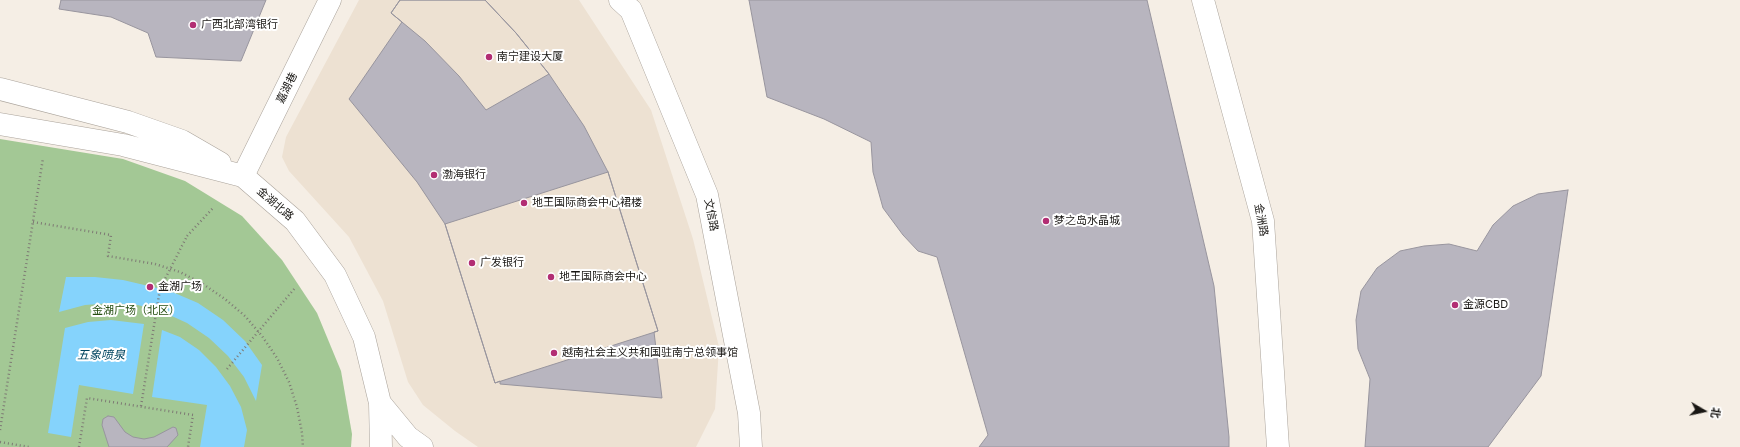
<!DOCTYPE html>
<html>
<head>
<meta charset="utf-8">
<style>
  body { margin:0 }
  #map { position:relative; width:1740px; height:447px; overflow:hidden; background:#f5eee5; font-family:Inter,"Noto Sans SC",sans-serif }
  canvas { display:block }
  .north { position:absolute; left:1684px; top:391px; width:40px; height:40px; -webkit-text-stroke:3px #fff; paint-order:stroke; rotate:99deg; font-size:11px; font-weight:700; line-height:16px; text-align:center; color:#191714 }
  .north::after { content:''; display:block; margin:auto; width:14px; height:18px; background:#191714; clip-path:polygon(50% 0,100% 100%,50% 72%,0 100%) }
</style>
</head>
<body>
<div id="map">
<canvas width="1740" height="447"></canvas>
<div class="north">北</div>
</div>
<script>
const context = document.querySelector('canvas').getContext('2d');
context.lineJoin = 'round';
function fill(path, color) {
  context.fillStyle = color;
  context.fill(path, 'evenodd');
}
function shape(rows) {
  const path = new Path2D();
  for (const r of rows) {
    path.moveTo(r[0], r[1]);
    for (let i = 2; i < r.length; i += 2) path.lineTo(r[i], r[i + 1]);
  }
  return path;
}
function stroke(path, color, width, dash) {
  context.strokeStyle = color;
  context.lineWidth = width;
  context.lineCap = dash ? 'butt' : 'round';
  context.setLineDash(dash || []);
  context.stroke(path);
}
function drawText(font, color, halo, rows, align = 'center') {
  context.font = font + ' Inter,"Noto Sans SC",sans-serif';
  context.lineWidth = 4;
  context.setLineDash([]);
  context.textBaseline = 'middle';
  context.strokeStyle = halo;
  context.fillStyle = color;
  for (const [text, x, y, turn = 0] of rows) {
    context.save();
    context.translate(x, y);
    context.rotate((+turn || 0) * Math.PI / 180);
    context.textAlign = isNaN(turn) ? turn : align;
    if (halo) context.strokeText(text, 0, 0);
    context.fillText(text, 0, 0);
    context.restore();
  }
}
fill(shape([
  [359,0,579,0,651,110,693,239,719,347,715,409,696,447,478,447,455,431,423,405,408,382,383,301,349,237,289,171,282,157,286,137]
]), '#ede1d2');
fill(shape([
  [0,139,123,159,185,181,242,216,282,260,317,313,341,371,352,434,351,447,0,447]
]), '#a3c895');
fill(shape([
  [66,277,95,277,123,280,170,291,198,303,223,320,245,341,262,365,256,401,244,377,228,356,209,338,187,323,163,312,138,305,111,303,85,305,59,312],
  [111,320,144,324,133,394,79,385,71,437,48,433,65,328,88,322],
  [162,330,180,337,199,350,216,367,230,386,241,407,247,430,244,447,200,447,207,405,152,397]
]), '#85d3fc');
const building = shape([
  [61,0,266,0,241,61,156,57,148,33,111,17,59,9,61,0],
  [400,0,485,0,516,33,549,74,584,126,608,172,658,331,654,332,662,398,500,384,500,381,495,383,445,224,417,182,349,99,402,22,391,13,400,0],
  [400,0,485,0,516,33,549,74,486,110,459,76,425,41,391,13,400,0],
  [749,0,1147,0,1214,286,1229,437,1229,447,979,447,988,435,937,257,918,251,903,235,883,208,873,172,871,142,824,119,767,97,749,0],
  [608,172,658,331,495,383,445,224,608,172],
  [1568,190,1541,376,1488,447,1365,447,1370,379,1358,349,1356,320,1361,291,1377,268,1400,251,1424,246,1449,244,1477,251,1493,225,1513,206,1538,194,1568,190],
  [108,416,114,417,125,432,133,437,144,439,154,437,173,427,176,428,178,435,167,447,109,447,102,425,103,419,108,416]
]);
fill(building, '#b8b5bf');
stroke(building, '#98959e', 1);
const minor = shape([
  [620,0,631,10,707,195,749,413,751,447],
  [243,176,330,0]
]);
const secondary = shape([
  [1203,0,1263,221,1278,447],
  [0,89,128,122,182,141,220,163],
  [0,124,123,145,243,176,295,221,335,275,364,337,380,403,408,437,422,447],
  [380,403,381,447]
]);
stroke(minor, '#aaa39b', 23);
stroke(secondary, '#aaa39b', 23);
stroke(shape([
  [33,222,111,235,108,256,155,264,180,272,203,284,225,299,245,316,262,336,277,358,289,382,297,407,302,433,303,447],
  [187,236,213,208],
  [278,308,295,288],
  [141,406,160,289],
  [0,430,43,158],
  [0,442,29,447],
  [79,447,87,398,193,415,188,447]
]), '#7e7a74', 2.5, [1, 3]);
stroke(minor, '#fff', 22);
stroke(secondary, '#fff', 22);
stroke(shape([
  [160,289,187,236],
  [227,369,278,308]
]), '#7e7a74', 2.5, [1, 3]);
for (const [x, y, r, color] of [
  [193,25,4,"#b22d73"],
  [489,57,4,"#b22d73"],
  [434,175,4,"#b22d73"],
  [524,203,4,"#b22d73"],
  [1046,221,4,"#b22d73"],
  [472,263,4,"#b22d73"],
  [551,277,4,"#b22d73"],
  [150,287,4,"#b22d73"],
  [1455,305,4,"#b22d73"],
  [554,353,4,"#b22d73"]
]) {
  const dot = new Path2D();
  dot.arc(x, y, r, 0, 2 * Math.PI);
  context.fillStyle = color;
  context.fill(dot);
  stroke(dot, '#fff', 1.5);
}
drawText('11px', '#191714', '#fff', [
  ["广西北部湾银行",201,25],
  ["南宁建设大厦",497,57],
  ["渤海银行",442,175],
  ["地王国际商会中心裙楼",532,203],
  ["梦之岛水晶城",1054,221],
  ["广发银行",480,263],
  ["地王国际商会中心",559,277],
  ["金湖广场",158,287],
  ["金源CBD",1463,305],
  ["越南社会主义共和国驻南宁总领事馆",562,353]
], 'left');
drawText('11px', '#191714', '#fff', [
  ["嘉湖巷",287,88,-64],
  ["金湖北路",275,204,41],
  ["文信路",711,215,79],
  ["金洲路",1261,220,80]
]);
drawText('11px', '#244d10', '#fff', [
  ["金湖广场（北区）",136,311]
]);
drawText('italic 12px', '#004560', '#fff', [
  ["五象喷泉",101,355]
]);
</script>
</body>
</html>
